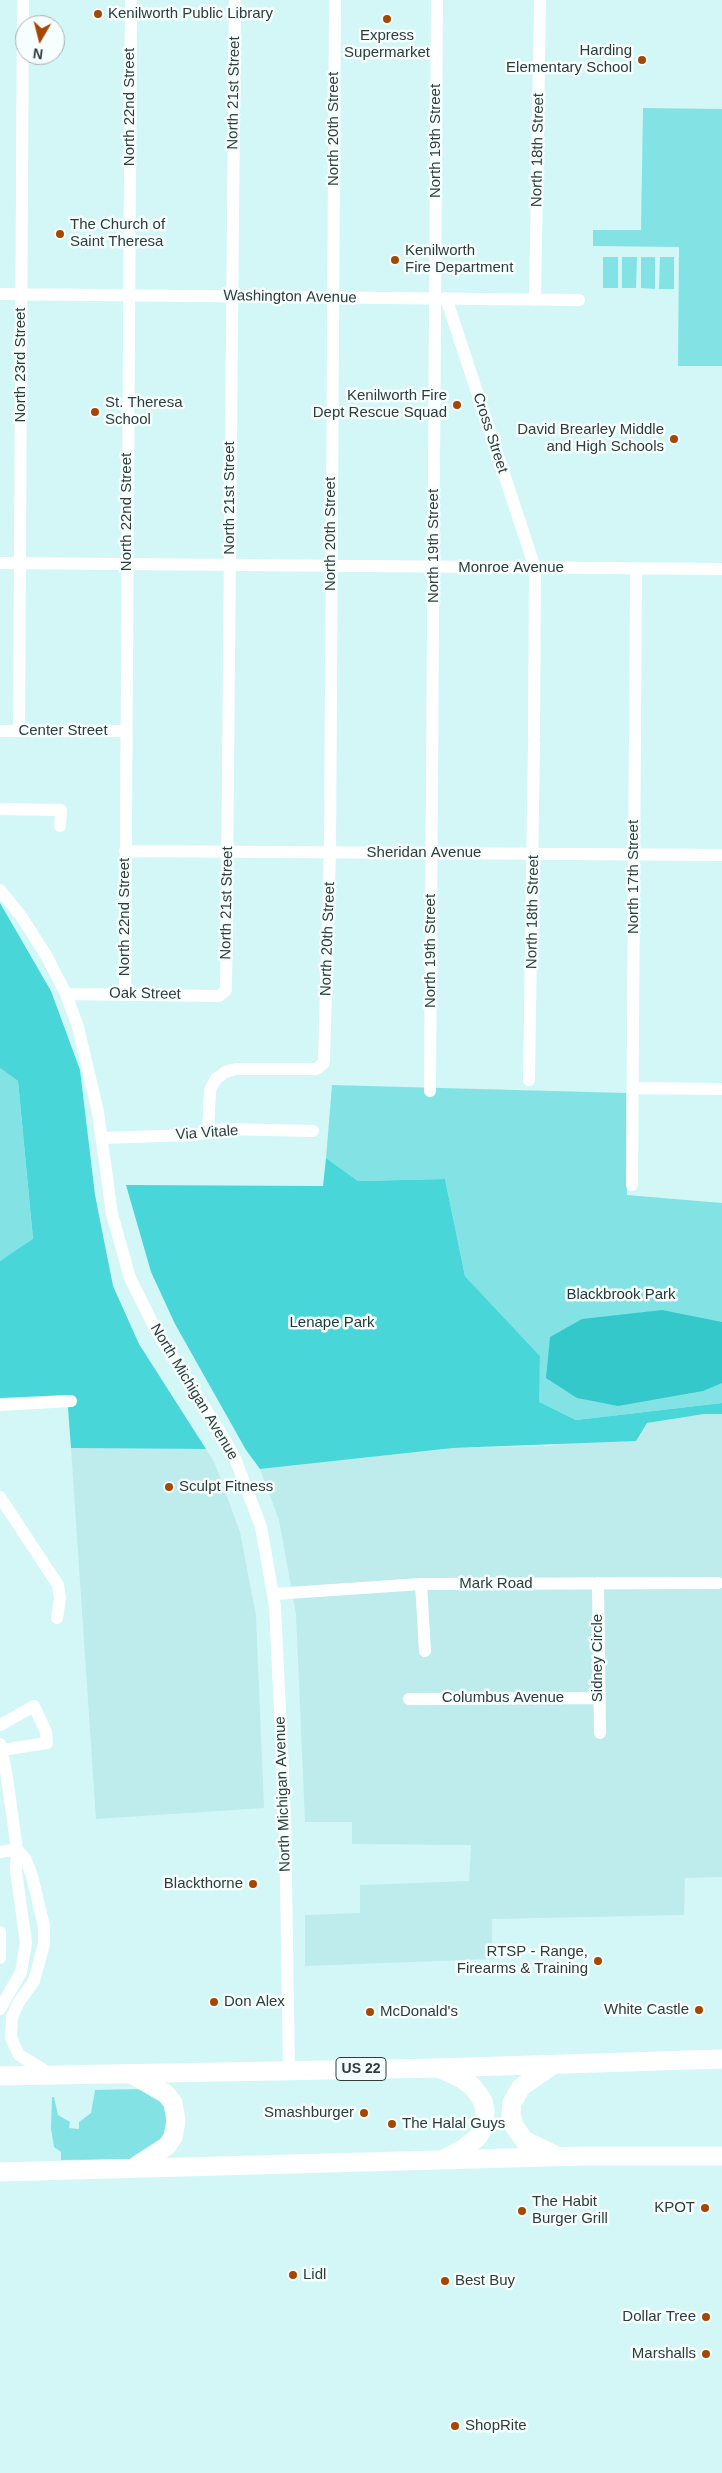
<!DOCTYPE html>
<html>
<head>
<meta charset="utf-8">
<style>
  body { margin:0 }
  #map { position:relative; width:722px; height:2473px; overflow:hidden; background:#d3f7f7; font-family:Arial,sans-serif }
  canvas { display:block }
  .north { position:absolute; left:15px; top:15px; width:50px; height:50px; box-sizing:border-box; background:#f7fefe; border:1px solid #a7b0b0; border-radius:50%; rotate:188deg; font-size:14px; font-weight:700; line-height:20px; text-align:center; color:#2e3c3c }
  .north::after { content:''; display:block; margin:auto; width:18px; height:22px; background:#a74600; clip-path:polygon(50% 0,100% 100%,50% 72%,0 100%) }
</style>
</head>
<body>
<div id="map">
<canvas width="722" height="2473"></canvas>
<div class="north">N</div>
</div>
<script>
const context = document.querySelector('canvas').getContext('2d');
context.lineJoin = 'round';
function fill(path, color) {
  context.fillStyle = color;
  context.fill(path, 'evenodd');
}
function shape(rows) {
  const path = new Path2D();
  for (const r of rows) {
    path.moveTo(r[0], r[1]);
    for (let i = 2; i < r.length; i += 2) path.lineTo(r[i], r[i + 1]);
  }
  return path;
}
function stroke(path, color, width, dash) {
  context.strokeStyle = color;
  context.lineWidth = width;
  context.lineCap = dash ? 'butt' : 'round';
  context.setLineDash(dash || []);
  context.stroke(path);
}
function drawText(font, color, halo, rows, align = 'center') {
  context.font = font + ' Arial,sans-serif';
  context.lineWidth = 5;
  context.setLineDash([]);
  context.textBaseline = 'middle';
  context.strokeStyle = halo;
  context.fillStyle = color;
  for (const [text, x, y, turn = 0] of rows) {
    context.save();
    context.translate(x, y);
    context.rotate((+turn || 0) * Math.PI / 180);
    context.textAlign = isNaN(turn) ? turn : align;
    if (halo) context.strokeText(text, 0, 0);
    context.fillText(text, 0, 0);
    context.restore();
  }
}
fill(shape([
  [704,1414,722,1414,722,1877,685,1878,684,1915,492,1919,492,1959,305,1966,305,1915,360,1913,360,1885,469,1881,471,1845,352,1844,352,1822,305,1822,296,1614,279,1520,260,1469,453,1448,550,1446,647,1423],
  [71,1448,206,1449,215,1464,240,1532,256,1616,264,1808,96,1819]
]), '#beebec');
fill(shape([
  [643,108,722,109,722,366,678,366,679,247,593,246,593,230,641,230],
  [603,257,618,257,618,288,603,288],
  [622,257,637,257,636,288,622,288],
  [641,257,655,257,655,289,641,288],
  [660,257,674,257,674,289,659,289],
  [0,1068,18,1081,33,1240,0,1261],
  [332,1085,626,1093,627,1195,722,1203,722,1403,576,1420,538,1402,540,1356,465,1276,445,1179,358,1181,326,1158],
  [143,2089,166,2102,169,2134,134,2159,61,2160,61,2152,54,2147,51,2128,52,2097,54,2097,58,2115,70,2122,69,2128,79,2129,79,2122,91,2113,95,2090]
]), '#83e3e4');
fill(shape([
  [0,903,51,991,80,1070,95,1195,113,1286,139,1344,206,1449,71,1448,67,1395,0,1398,0,1261,33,1239,18,1081,0,1068],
  [326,1158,358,1181,445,1179,465,1276,540,1356,539,1402,576,1420,722,1403,722,1414,704,1414,647,1423,636,1441,453,1448,260,1469,246,1450,175,1324,151,1272,126,1185,323,1186]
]), '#49d6d8');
fill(shape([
  [662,1310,722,1322,722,1383,703,1391,618,1406,577,1398,546,1378,550,1337,582,1319]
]), '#35c8ca');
stroke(shape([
  [0,294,579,300],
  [446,298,535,568,534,738],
  [535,300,540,0],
  [0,563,722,569],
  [0,731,126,731],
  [19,731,23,0],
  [0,809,61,810,60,826],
  [125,851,722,855],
  [0,890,21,916,46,955,66,994,78,1027,98,1112,112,1214,130,1278,159,1336,216,1425,235,1458,261,1527,275,1606,285,1817,289,2071],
  [125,993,131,0],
  [66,994,219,996,226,990,235,0],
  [529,1080,534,743],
  [633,1088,722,1089],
  [430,1091,437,0],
  [208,1132,210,1090,216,1079,225,1072,236,1069,316,1069,323,1064,324,1060,330,850,335,0],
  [102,1138,193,1135,224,1129,313,1131],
  [632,1185,636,569],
  [0,1405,71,1401],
  [0,1497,58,1585,60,1598,57,1618],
  [598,1583,600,1733],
  [421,1584,425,1651],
  [274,1594,421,1584,718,1583],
  [409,1699,598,1698],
  [0,1725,34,1706,46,1732,47,1743,2,1750],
  [0,1744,6,1771,17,1849,16,1871,26,1943,21,1972,0,2009],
  [17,1849,26,1860,32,1876,44,1926,44,1944,34,1981,19,2002,12,2017,11,2038,19,2055,49,2073],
  [0,1852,17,1849],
  [0,1932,0,1958]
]), '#fff', 12);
stroke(shape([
  [553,2065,521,2087,512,2103,511,2114,514,2126,524,2140,555,2155],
  [441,2069,462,2079,473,2087,483,2101,485,2111,484,2125,478,2137,463,2149,444,2159],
  [133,2075,166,2094,173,2103,176,2121,173,2137,167,2146,136,2166],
  [0,2076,438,2068,722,2059],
  [0,2172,583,2156,722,2156]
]), '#fff', 19);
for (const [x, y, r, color] of [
  [98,14,5,"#a74600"],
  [387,19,5,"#a74600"],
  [642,60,5,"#a74600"],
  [60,234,5,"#a74600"],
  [395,260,5,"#a74600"],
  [457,405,5,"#a74600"],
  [95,412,5,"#a74600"],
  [674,439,5,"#a74600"],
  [169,1487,5,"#a74600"],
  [253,1884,5,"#a74600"],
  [598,1961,5,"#a74600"],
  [214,2002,5,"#a74600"],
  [699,2010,5,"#a74600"],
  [370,2012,5,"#a74600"],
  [364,2113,5,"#a74600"],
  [392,2124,5,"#a74600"],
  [705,2208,5,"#a74600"],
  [522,2211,5,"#a74600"],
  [293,2275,5,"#a74600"],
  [445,2281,5,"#a74600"],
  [706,2317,5,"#a74600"],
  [706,2354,5,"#a74600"],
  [455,2426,5,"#a74600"]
]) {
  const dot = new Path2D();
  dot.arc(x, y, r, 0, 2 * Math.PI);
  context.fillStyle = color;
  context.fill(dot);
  stroke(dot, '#f7fefe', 2);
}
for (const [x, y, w] of [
  [361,2069,50]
]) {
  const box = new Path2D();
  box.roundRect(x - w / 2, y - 11.5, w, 23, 4);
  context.fillStyle = '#f7fefe';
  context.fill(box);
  stroke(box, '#2e3c3c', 1);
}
drawText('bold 14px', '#2e3c3c', null, [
  ["US 22",361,2069]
]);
drawText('15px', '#2e3c3c', '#f7fefe', [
  ["Kenilworth Public Library",108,14],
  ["Express",387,36,"center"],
  ["Supermarket",387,53,"center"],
  ["Harding",632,51,"right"],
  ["Elementary School",632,68,"right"],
  ["The Church of",70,225],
  ["Saint Theresa",70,242],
  ["Kenilworth",405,251],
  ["Fire Department",405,268],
  ["Kenilworth Fire",447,396,"right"],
  ["Dept Rescue Squad",447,413,"right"],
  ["St. Theresa",105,403],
  ["School",105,420],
  ["David Brearley Middle",664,430,"right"],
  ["and High Schools",664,447,"right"],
  ["Sculpt Fitness",179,1487],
  ["Blackthorne",243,1884,"right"],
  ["RTSP - Range,",588,1952,"right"],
  ["Firearms & Training",588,1969,"right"],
  ["Don Alex",224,2002],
  ["White Castle",689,2010,"right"],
  ["McDonald's",380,2012],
  ["Smashburger",354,2113,"right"],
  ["The Halal Guys",402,2124],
  ["The Habit",532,2202],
  ["Burger Grill",532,2219],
  ["KPOT",695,2208,"right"],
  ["Lidl",303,2275],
  ["Best Buy",455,2281],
  ["Dollar Tree",696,2317,"right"],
  ["Marshalls",696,2354,"right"],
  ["ShopRite",465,2426]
], 'left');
drawText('15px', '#2e3c3c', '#f7fefe', [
  ["North 21st Street",234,93,-89],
  ["North 22nd Street",130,107,-90],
  ["North 20th Street",334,129,-90],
  ["North 19th Street",436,141,-90],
  ["North 18th Street",538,150,-89],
  ["Washington Avenue",290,297,1],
  ["North 23rd Street",21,365,-90],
  ["Cross Street",490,433,72],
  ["North 21st Street",230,498,-90],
  ["North 22nd Street",127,512,-90],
  ["North 20th Street",331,534,-90],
  ["North 19th Street",434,546,-90],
  ["Monroe Avenue",511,568],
  ["Center Street",63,731],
  ["Sheridan Avenue",424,853],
  ["North 17th Street",634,877,-90],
  ["North 21st Street",227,903,-89],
  ["North 18th Street",533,912,-89],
  ["North 22nd Street",125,917,-90],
  ["North 20th Street",328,939,-88],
  ["North 19th Street",431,951,-90],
  ["Oak Street",145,994,1],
  ["Via Vitale",207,1133,-4],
  ["North Michigan Avenue",194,1392,59],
  ["Mark Road",496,1584],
  ["Sidney Circle",598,1658,-90],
  ["Columbus Avenue",503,1698],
  ["North Michigan Avenue",283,1794,-92]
]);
drawText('15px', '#1f3737', '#f7fefe', [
  ["Blackbrook Park",621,1295],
  ["Lenape Park",332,1323]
]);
</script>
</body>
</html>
